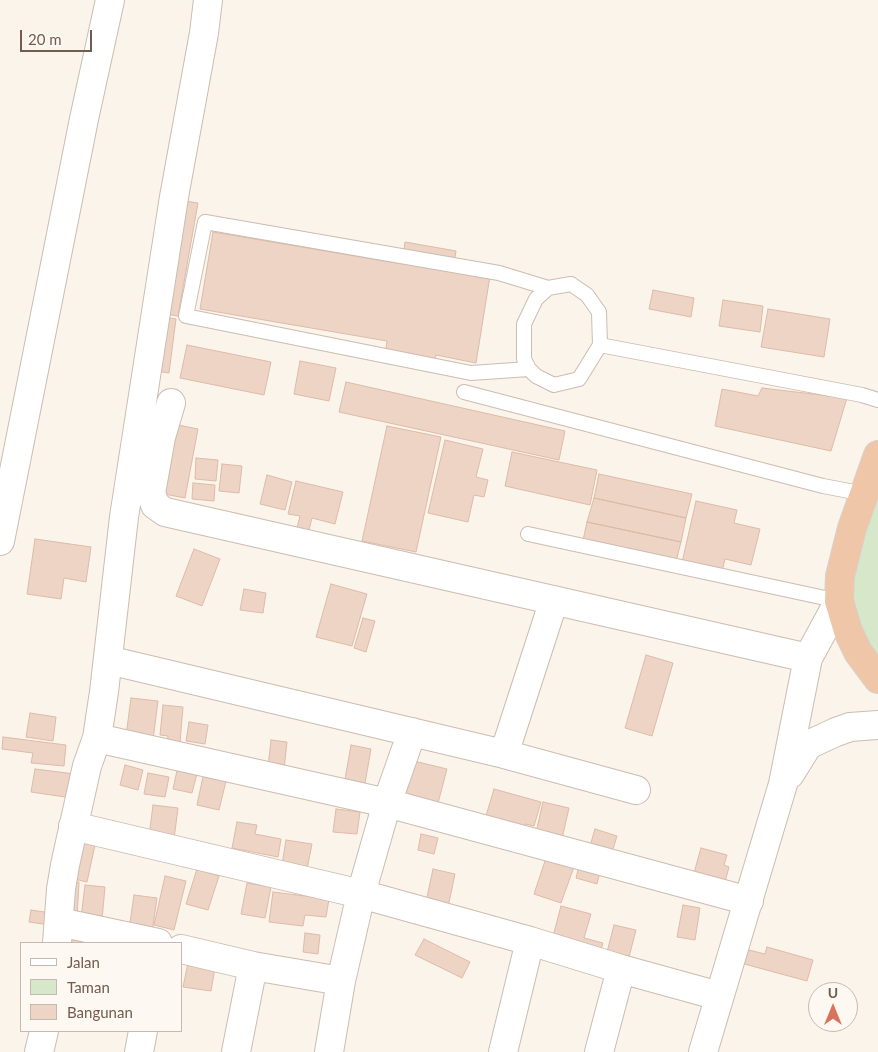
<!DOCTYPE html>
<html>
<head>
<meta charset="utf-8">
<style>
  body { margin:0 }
  #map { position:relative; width:878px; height:1052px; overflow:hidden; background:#fbf4ea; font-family:Lato,sans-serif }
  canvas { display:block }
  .legend { position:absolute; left:20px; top:942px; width:162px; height:90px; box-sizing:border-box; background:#fdf8f1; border:1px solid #c6b9b1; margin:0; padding:6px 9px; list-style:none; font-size:15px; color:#735b50 }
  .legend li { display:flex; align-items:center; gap:10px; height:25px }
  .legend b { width:25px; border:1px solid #c6b9b1 }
  .north { position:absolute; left:808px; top:982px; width:50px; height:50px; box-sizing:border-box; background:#fdf8f1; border:1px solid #c6b9b1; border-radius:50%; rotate:0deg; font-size:14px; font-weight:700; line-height:20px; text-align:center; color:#735b50 }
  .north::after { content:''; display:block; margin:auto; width:18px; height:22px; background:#d7745d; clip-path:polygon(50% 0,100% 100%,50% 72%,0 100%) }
  .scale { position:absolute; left:20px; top:30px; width:72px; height:22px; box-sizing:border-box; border:2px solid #735b50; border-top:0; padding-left:6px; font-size:15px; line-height:18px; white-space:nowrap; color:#735b50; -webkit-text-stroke:4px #fdf8f1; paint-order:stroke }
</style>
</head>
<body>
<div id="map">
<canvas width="878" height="1052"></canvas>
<ul class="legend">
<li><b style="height:6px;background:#fff"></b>Jalan</li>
<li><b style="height:14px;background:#d7e7ca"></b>Taman</li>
<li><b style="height:14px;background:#edd4c5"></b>Bangunan</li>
</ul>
<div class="north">U</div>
<div class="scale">20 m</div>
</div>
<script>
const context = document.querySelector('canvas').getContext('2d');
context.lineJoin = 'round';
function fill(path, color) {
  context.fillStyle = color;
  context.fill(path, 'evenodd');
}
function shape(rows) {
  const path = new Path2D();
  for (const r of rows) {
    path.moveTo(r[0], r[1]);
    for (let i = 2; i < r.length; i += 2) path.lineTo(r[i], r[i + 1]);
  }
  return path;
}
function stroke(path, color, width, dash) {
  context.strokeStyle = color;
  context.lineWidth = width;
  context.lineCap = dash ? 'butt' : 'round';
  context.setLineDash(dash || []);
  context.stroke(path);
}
fill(shape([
  [878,471,878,678,848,627,853,529]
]), '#d7e7ca');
const building = shape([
  [179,200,198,203,178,316,159,313,179,200],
  [213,232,402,264,405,242,456,251,453,270,490,276,476,363,436,355,433,370,384,362,387,341,200,309,213,232],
  [653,290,694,298,691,317,649,309,653,290],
  [723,300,763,306,760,332,719,326,723,300],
  [768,309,830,319,824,357,761,347,768,309],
  [157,316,176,319,169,373,149,370,157,316],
  [187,345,271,362,264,395,180,378,187,345],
  [300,361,336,368,329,401,294,394,300,361],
  [346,382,565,431,559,460,339,412,346,382],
  [762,388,847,398,831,451,715,426,722,389,758,396,762,388],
  [168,423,198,429,185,498,154,492,168,423],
  [387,426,441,437,416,552,362,541,387,426],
  [445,440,483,449,476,477,488,480,484,497,474,495,468,522,428,513,445,440],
  [512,452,597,470,590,505,505,486,512,452],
  [196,458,218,460,216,481,195,479,196,458],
  [222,464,242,466,239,493,219,491,222,464],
  [599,474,692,494,686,518,594,498,599,474],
  [267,475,292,482,285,510,260,504,267,475],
  [296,481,343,492,335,524,312,518,309,530,297,528,300,516,288,514,296,481],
  [193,483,215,485,214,501,192,499,193,483],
  [594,498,686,518,681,542,587,522,594,498],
  [696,501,737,510,734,523,760,529,751,565,725,559,721,576,681,567,696,501],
  [587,522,681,542,675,565,582,545,587,522],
  [35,539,91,547,86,582,64,578,61,599,27,594,35,539],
  [194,549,220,559,202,606,176,596,194,549],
  [331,584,367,594,352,646,316,637,331,584],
  [244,589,266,593,263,613,240,610,244,589],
  [363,618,375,621,366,652,354,648,363,618],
  [646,655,673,663,652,736,625,728,646,655],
  [131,698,158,701,153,740,126,736,131,698],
  [163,705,183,707,180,743,167,742,168,736,160,735,163,705],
  [30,713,56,717,53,741,26,737,30,713],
  [189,722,208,725,205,744,186,741,189,722],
  [3,737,66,745,64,766,31,763,33,753,2,749,3,737],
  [271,740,287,742,284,769,268,767,271,740],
  [351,745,371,749,365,783,345,779,351,745],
  [410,760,447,769,437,807,400,799,410,760],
  [125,765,143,770,138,790,120,785,125,765],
  [178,766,198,770,192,793,173,789,178,766],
  [35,769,75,774,72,798,31,792,35,769],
  [204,772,227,777,219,810,197,805,204,772],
  [148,773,169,777,165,797,144,794,148,773],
  [494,789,541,802,534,826,525,824,522,833,486,816,494,789],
  [543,802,569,808,561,843,535,837,543,802],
  [153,805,178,808,174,839,149,836,153,805],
  [336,809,360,812,357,834,333,832,336,809],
  [237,822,257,825,255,834,281,839,278,857,232,848,237,822],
  [595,829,617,836,610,859,588,853,595,829],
  [421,834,438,838,434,854,418,850,421,834],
  [286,840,312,844,307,869,282,865,286,840],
  [82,842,95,845,87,882,74,879,82,842],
  [701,848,727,855,724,865,729,867,725,882,692,880,701,848],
  [546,858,574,867,561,903,534,894,546,858],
  [579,866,600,872,597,884,576,878,579,866],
  [197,869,219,876,208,910,186,904,197,869],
  [433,869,455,874,448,907,426,902,433,869],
  [165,876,186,881,174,930,154,925,165,876],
  [65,881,79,882,77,919,63,918,65,881],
  [247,883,271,887,265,918,241,914,247,883],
  [85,885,105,887,102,920,81,918,85,885],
  [273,892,329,899,326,917,305,915,303,926,269,922,273,892],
  [134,895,157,898,152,933,129,930,134,895],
  [683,905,700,908,695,940,677,937,683,905],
  [561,906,591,914,584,938,603,943,600,953,552,940,561,906],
  [31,910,51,913,50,925,29,922,31,910],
  [614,925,636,930,628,961,606,956,614,925],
  [68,933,115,943,65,943,68,933],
  [305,933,320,935,318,954,303,952,305,933],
  [424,939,470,962,462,978,415,955,424,939],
  [767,947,813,960,807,981,737,962,741,948,765,954,767,947],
  [188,963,215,968,211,991,183,987,188,963]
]);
fill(building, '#edd4c5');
stroke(building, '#debaa7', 1);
const service = shape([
  [571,284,587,295,599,312,600,345,579,379,554,385,536,376,529,369,524,359,524,324,536,299,548,288,571,284],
  [600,345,862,395,878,400],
  [529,369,471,373,186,316,205,222,499,273,548,288],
  [464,392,823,486,865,494],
  [528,534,839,601]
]);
const minor = shape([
  [171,403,161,437,151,493,155,505,165,512,808,658],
  [0,541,84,119,110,0],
  [108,660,504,754,554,600],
  [97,738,104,692,124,517,174,197,204,33,208,0],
  [504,754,636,790],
  [790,774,808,745,836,732,850,727,878,725],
  [73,826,361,894,530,941,621,969,719,996],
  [59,922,158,943],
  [57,943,61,889,65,865,87,766,97,738,387,803,749,901],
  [181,949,253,966,341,981],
  [39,1052,44,1031],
  [139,1052,143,1031],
  [236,1052,253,966],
  [329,1052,341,981,361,894,387,803,412,732],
  [503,1052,530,941],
  [599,1052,621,969],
  [703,1052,783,784,808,658,839,601]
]);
const trunk = shape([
  [878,455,852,528,840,576,839,601,848,631,858,652,878,679]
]);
stroke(service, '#ccbcb1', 16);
stroke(minor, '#ccbcb1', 30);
stroke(trunk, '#d8d1ce', 30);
stroke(service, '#fff', 14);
stroke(minor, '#fff', 28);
stroke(trunk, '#f0c6a9', 28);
</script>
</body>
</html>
